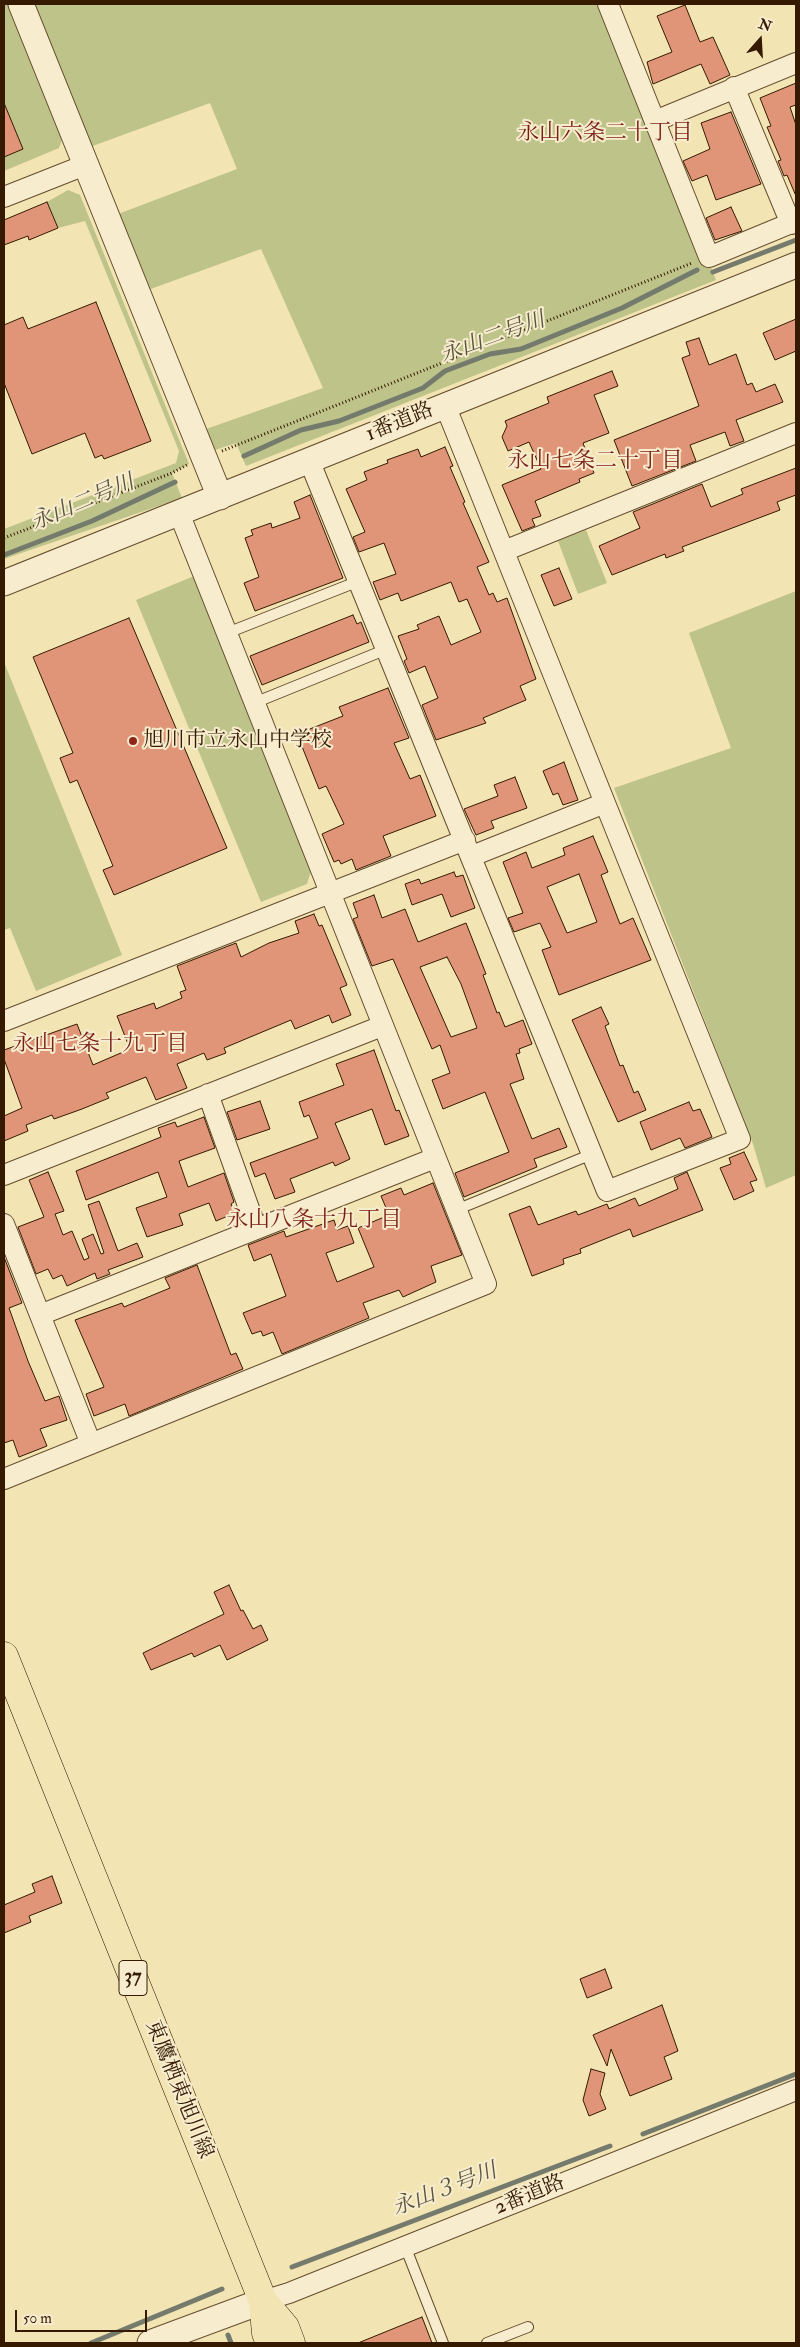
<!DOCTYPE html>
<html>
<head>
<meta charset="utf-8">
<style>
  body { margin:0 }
  #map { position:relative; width:800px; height:2347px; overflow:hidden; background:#f3e4b4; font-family:"IM FELL Double Pica",serif }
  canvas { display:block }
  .frame { position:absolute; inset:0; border:5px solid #351a00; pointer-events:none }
  .north { position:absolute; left:735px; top:15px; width:50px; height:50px; -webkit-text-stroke:4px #f7edce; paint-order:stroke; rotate:19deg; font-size:14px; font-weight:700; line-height:20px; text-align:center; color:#351a00 }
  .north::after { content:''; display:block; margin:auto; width:18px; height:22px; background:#351a00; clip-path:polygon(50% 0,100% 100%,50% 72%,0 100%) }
  .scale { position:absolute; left:15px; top:2310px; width:132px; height:22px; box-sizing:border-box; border:2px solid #351a00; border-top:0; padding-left:6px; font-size:15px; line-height:18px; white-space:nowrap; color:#351a00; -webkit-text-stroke:4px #f7edce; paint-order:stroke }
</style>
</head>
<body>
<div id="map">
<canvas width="800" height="2347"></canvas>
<div class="frame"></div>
<div class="north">N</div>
<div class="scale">50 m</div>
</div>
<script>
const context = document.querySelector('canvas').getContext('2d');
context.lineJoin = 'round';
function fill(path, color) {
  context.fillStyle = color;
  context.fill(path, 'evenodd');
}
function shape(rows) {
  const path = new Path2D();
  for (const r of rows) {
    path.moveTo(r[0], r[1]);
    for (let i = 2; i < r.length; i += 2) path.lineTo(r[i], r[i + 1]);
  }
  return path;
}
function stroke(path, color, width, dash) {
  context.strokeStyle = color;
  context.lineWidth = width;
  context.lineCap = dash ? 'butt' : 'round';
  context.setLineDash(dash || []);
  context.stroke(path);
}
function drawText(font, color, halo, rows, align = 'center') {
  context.font = font + ' "IM FELL Double Pica","Noto Serif JP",serif';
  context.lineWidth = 4;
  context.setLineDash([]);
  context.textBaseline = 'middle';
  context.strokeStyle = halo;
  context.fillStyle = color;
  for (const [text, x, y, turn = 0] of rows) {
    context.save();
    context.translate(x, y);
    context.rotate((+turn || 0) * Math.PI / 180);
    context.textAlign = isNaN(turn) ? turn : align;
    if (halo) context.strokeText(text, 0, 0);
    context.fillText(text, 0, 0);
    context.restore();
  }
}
fill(shape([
  [4,4,12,4,63,137,59,148,4,171],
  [34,4,605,4,716,280,246,466,236,443,215,450,206,429,323,388,261,249,148,290,118,214,237,169,210,103,90,147],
  [68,190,80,195,189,464,172,473,182,498,4,559,4,529,176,463,179,451,85,221,58,228,47,202],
  [586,530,607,583,578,594,558,541],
  [194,576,311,871,307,884,261,902,136,600],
  [796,591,796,1175,766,1188,753,1144,614,788,731,748,689,633],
  [4,662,122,955,36,991,10,928,4,930]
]), '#bec38a');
stroke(shape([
  [713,272,796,240],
  [244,456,301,430,339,421,423,388,445,371,490,354,521,349,622,308,697,270],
  [4,555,92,521,175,482],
  [643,2134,796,2074],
  [292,2267,610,2146],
  [228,2335,231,2343],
  [91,2343,222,2289]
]), '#747b6d', 5);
const building = shape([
  [685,5,700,42,713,37,730,75,710,84,701,64,653,84,647,62,672,52,657,16,685,5],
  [796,83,796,105,790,107,796,125,796,196,787,175,784,176,778,161,781,160,767,127,771,126,760,98,796,83],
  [4,103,23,149,4,157,4,103],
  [731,112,761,184,716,200,707,175,692,181,683,161,710,149,701,123,731,112],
  [47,202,58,228,29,240,28,236,4,245,4,220,47,202],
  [731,207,742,231,715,240,706,218,731,207],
  [96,302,151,441,104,459,102,455,95,458,85,433,32,454,4,383,4,325,23,317,28,329,96,302],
  [796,319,796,351,775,360,763,333,796,319],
  [699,338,709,365,736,354,747,385,752,383,756,392,775,384,783,402,736,420,744,441,730,446,725,432,690,445,696,461,632,486,614,440,699,406,682,358,690,355,686,342,699,338],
  [612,371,618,386,594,395,609,433,583,443,594,473,579,479,580,482,535,501,541,516,532,519,535,526,522,531,502,485,541,469,529,442,508,451,502,437,507,426,505,421,549,403,547,397,612,371],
  [445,447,453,466,450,467,465,502,463,503,489,562,477,567,489,595,493,593,497,602,507,598,536,679,520,686,526,700,483,718,486,723,436,740,422,705,438,698,425,666,409,673,404,661,407,659,398,636,419,629,417,625,439,616,451,645,481,632,467,599,459,602,451,582,401,601,398,593,380,600,373,582,396,574,384,543,359,552,353,537,365,532,346,489,367,480,364,472,388,463,387,460,418,449,421,457,445,447],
  [796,468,796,495,777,502,780,510,682,547,684,551,666,558,665,554,612,575,599,546,640,528,633,512,702,484,711,507,743,494,741,489,796,468],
  [310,495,343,578,255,611,244,583,259,577,245,538,253,535,251,530,271,523,272,528,300,518,294,502,310,495],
  [559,568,572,599,554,606,541,575,559,568],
  [353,615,357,624,361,622,369,642,262,685,250,656,353,615],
  [129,618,227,848,114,895,103,870,113,866,77,780,70,783,60,758,73,753,33,657,129,618],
  [388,688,409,738,394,743,410,779,420,775,436,816,383,836,391,856,356,870,352,859,341,864,339,860,334,862,322,834,344,824,326,786,319,789,297,734,343,716,339,707,388,688],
  [564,762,578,800,563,805,558,793,553,795,543,771,564,762],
  [515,777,527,808,491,821,494,828,476,835,464,809,498,796,494,785,515,777],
  [593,836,608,872,601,875,620,924,633,918,651,960,559,995,542,950,551,947,540,923,514,932,508,918,523,913,503,862,526,852,532,868,565,855,563,848,593,836],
  [579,874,597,922,567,933,547,887,579,874],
  [454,872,456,877,463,875,475,908,451,917,442,894,412,905,405,884,419,879,421,884,454,872],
  [374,895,382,918,405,909,418,942,466,923,486,974,483,975,497,1013,499,1012,505,1027,523,1020,532,1044,519,1049,520,1053,516,1054,524,1079,510,1084,532,1139,559,1128,567,1147,534,1159,537,1167,464,1197,455,1173,509,1152,485,1092,443,1109,432,1080,450,1073,440,1045,432,1049,393,959,372,966,353,919,358,917,353,903,374,895],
  [447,957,461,984,477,1028,451,1037,420,967,447,957],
  [314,914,319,926,322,925,347,985,340,988,351,1015,332,1023,329,1015,295,1029,291,1020,224,1048,226,1053,207,1060,204,1053,177,1064,187,1088,156,1100,146,1077,106,1093,109,1098,82,1109,54,1119,52,1115,26,1125,28,1131,4,1141,4,1116,22,1108,4,1059,4,1050,77,1024,93,1065,130,1049,117,1016,154,1003,156,1009,182,998,180,992,186,990,177,966,236,943,241,957,269,943,299,933,295,921,314,914],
  [601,1007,609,1024,605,1026,620,1066,623,1065,634,1093,638,1091,646,1110,618,1122,572,1020,601,1007],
  [374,1050,396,1111,399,1110,409,1136,385,1145,372,1109,335,1123,350,1159,335,1166,333,1162,290,1179,295,1192,275,1199,265,1173,255,1177,250,1163,318,1138,309,1115,304,1117,299,1102,344,1085,336,1064,374,1050],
  [260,1101,270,1129,237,1140,227,1112,260,1101],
  [689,1102,693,1111,700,1109,712,1137,685,1148,680,1138,651,1150,640,1122,689,1102],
  [204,1117,215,1148,179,1161,188,1187,224,1173,234,1202,231,1204,235,1213,216,1221,209,1203,179,1214,183,1225,147,1237,136,1208,167,1197,158,1172,86,1200,76,1171,161,1137,158,1128,175,1122,177,1127,204,1117],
  [744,1152,757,1180,750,1182,754,1191,734,1200,720,1168,731,1164,729,1158,744,1152],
  [48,1172,64,1211,55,1214,63,1235,72,1231,84,1260,89,1258,82,1239,93,1234,101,1254,104,1253,88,1205,99,1201,118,1251,137,1243,143,1257,108,1270,110,1274,97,1279,95,1273,67,1286,62,1275,53,1279,48,1269,36,1274,18,1227,44,1217,29,1180,48,1172],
  [687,1172,703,1210,633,1237,630,1229,580,1249,581,1253,563,1259,564,1264,532,1276,509,1214,530,1206,538,1225,576,1211,578,1215,607,1204,609,1209,635,1198,639,1206,678,1189,674,1178,687,1172],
  [433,1183,462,1255,431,1266,436,1282,403,1297,399,1290,363,1303,369,1318,282,1354,273,1332,263,1336,261,1331,252,1334,243,1313,286,1296,271,1254,254,1261,248,1245,284,1231,286,1237,334,1220,337,1230,348,1226,354,1243,326,1253,337,1282,374,1267,358,1228,389,1215,381,1196,401,1188,404,1195,433,1183],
  [4,1257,22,1303,9,1308,28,1361,45,1401,59,1396,67,1420,40,1429,47,1446,19,1457,13,1440,4,1443,4,1257],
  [197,1265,231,1355,236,1353,243,1369,129,1416,125,1404,94,1416,86,1394,104,1387,75,1320,122,1303,124,1307,170,1288,165,1278,197,1265],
  [229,1585,241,1611,243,1610,253,1629,261,1625,268,1640,227,1660,220,1645,194,1657,192,1653,151,1670,143,1653,224,1614,214,1592,229,1585],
  [52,1876,62,1903,29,1916,31,1922,4,1933,4,1905,35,1892,32,1884,52,1876],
  [605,1969,612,1988,587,1998,580,1979,605,1969],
  [662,2005,678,2051,664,2057,672,2079,630,2096,611,2049,607,2066,593,2035,662,2005],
  [591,2069,605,2073,600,2094,606,2109,589,2116,583,2100,591,2069],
  [422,2317,432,2343,358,2343,422,2317]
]);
fill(building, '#e09578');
stroke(building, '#351a00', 1);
const service = shape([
  [227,633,359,581],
  [254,703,387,649],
  [456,1210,592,1154],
  [405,2246,443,2343],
  [487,2343,528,2327]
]);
const minor = shape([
  [608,4,709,257,796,221],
  [734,87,791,224],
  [655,121,796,63],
  [4,197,85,165],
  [309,460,607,1191,740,1139,445,405],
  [504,551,796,433],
  [472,856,605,803],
  [4,1021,465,840],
  [208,1094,256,1228],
  [4,1175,382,1026],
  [4,1224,91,1444],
  [40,1315,435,1158],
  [4,1479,486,1284,179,513],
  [263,2301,289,2293,796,2090]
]);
const tertiary = shape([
  [21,4,220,497],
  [4,583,796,265],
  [150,2343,263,2301]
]);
const primary = shape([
  [4,1656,263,2301,266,2333,270,2343],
  [263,2301,285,2327,291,2343]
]);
stroke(service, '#644c2d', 12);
stroke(minor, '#644c2d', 22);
stroke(tertiary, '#644c2d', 27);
stroke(primary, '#351a00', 29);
stroke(shape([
  [222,451,692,263],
  [4,538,172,473,187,465]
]), '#351a00', 3, [1, 2.5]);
stroke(service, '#f7edce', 10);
stroke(minor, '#f7edce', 20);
stroke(tertiary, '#f7edce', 25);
stroke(primary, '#f3e4b4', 28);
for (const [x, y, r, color] of [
  [133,741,5,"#8f2418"]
]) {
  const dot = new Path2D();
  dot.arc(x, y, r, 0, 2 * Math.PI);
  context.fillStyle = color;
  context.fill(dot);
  stroke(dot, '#f7edce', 2);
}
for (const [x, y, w] of [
  [133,1978,28]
]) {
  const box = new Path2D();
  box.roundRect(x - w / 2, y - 17.5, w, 35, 4);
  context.fillStyle = '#f7edce';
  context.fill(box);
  stroke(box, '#351a00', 1);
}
drawText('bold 20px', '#351a00', null, [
  ["37",133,1978]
]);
drawText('21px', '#351a00', '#f7edce', [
  ["1番道路",400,423,-22],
  ["東鷹栖東旭川線",178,2090,68],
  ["2番道路",530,2196,-22]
]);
drawText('21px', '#351a00', '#f7edce', [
  ["旭川市立永山中学校",143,741]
], 'left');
drawText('22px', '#7a1f14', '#f7edce', [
  ["永山六条二十丁目",605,134],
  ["永山七条二十丁目",595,462],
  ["永山七条十九丁目",100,1045],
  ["永山八条十九丁目",314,1221]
]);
drawText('italic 22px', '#5a5340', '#f7edce', [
  ["永山二号川",493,339,-20],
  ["永山二号川",83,504,-23],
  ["永山３号川",445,2191,-21]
]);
</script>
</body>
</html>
